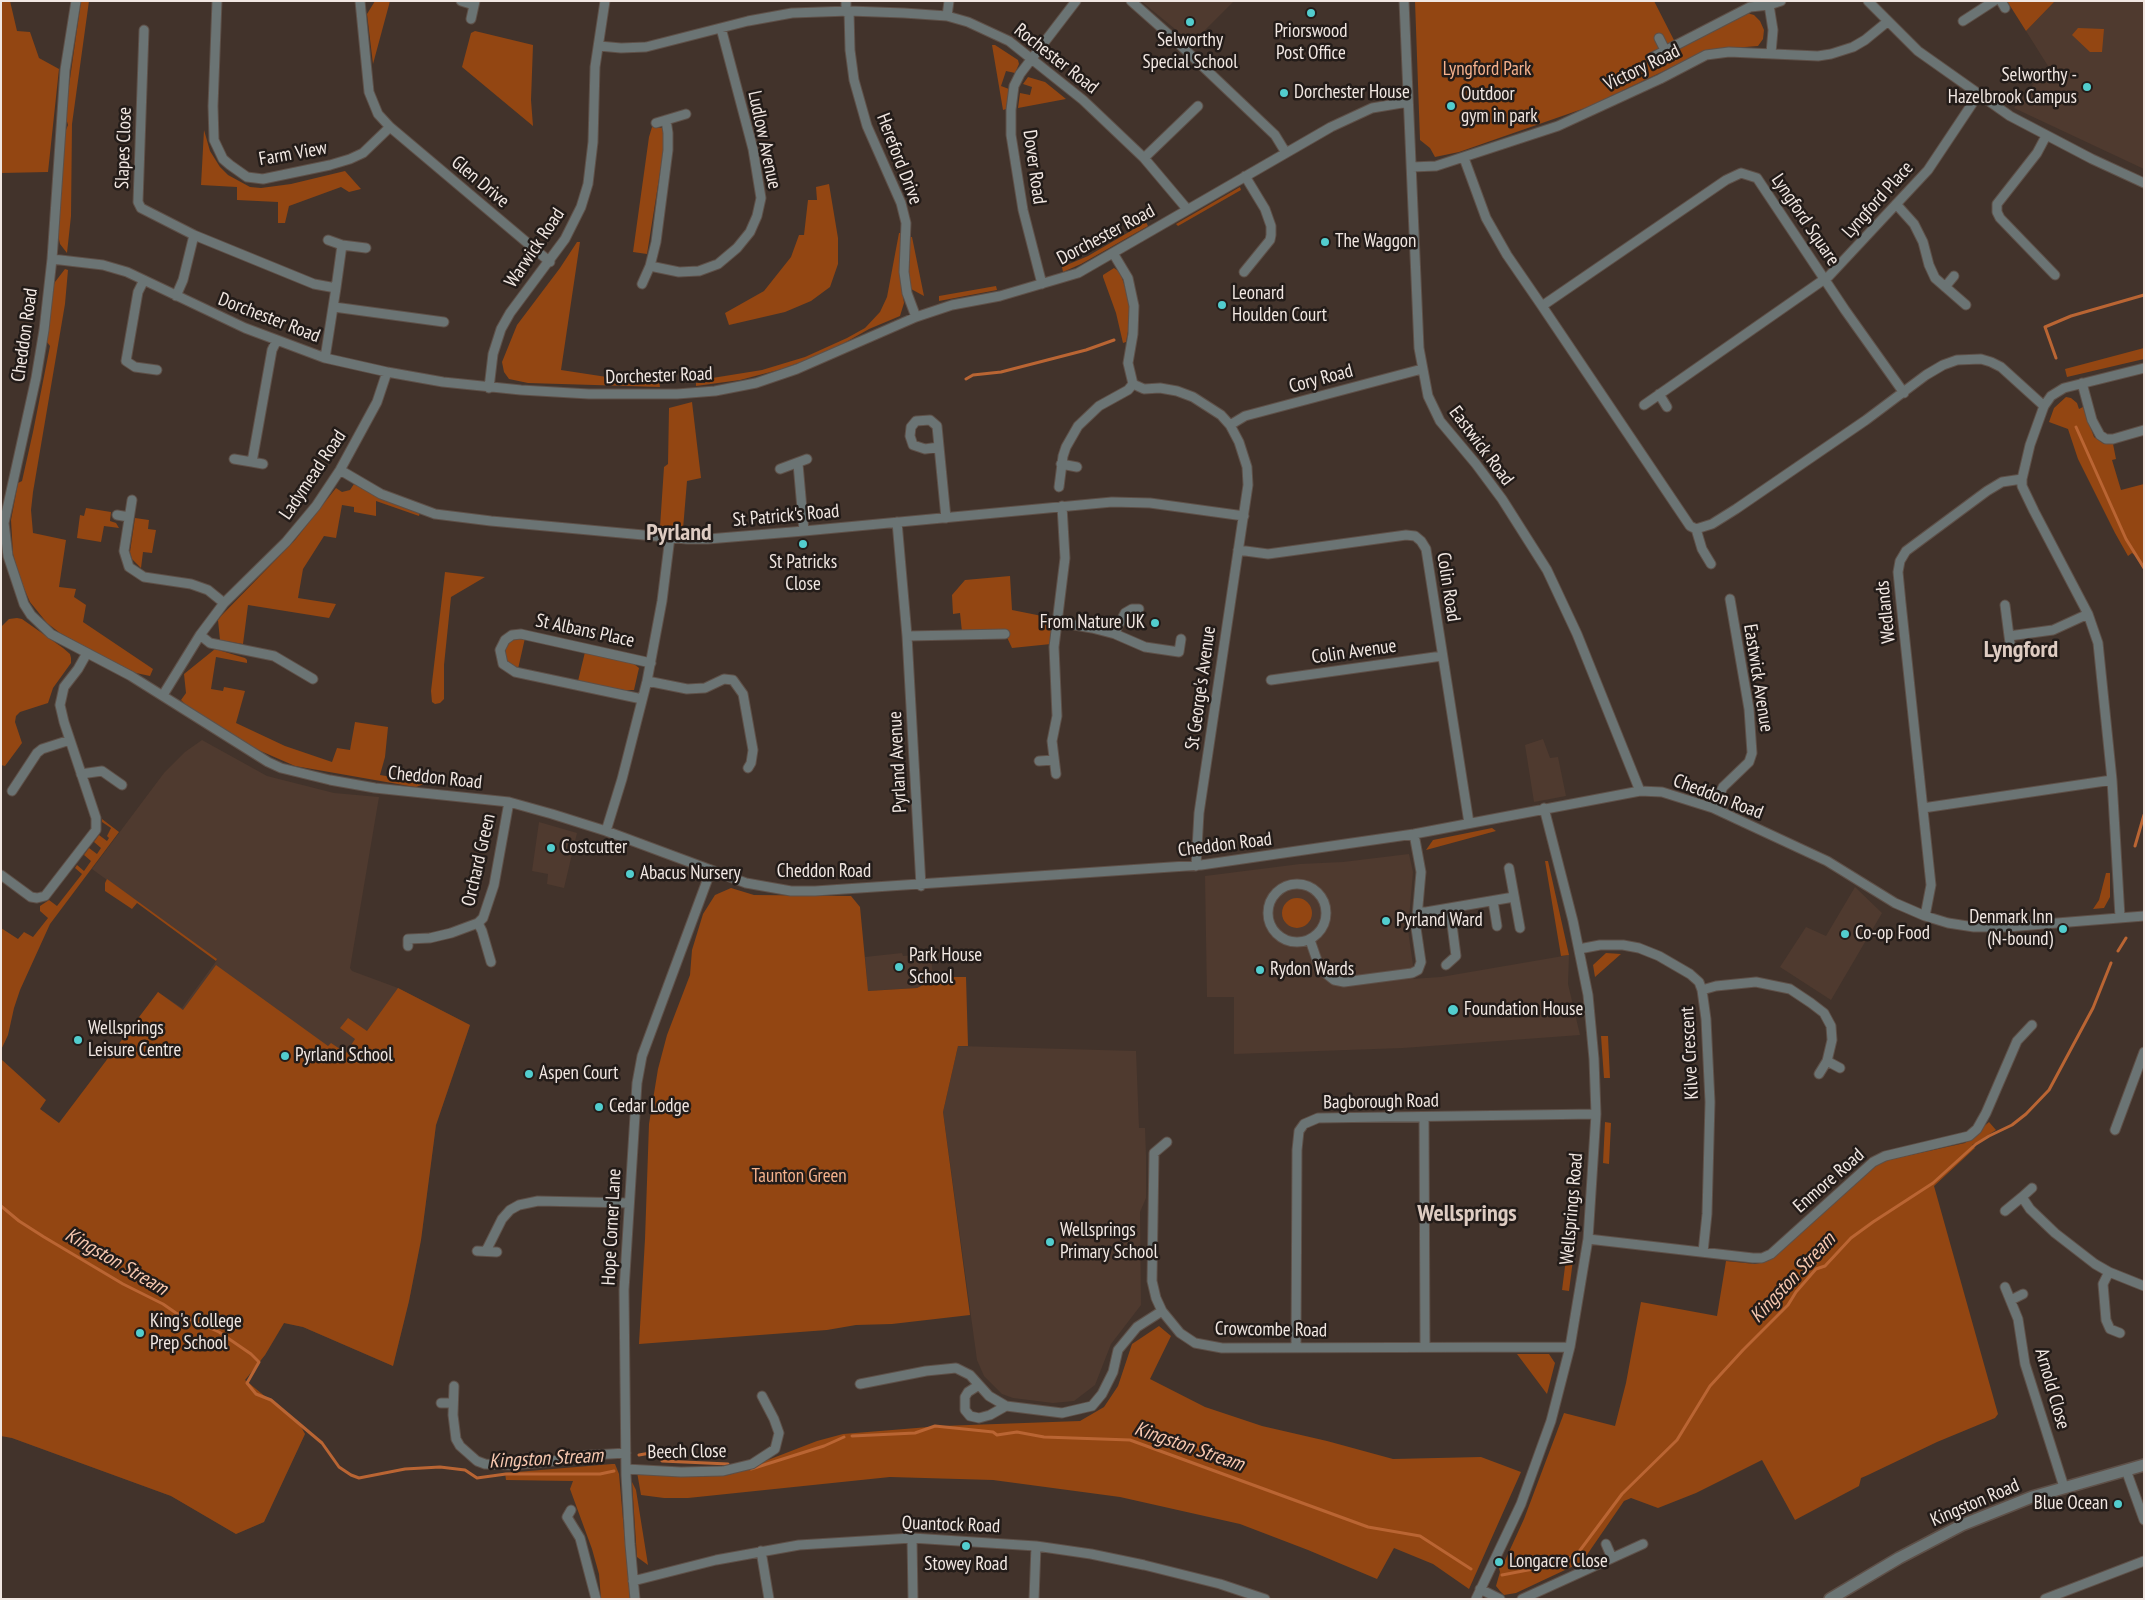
<!DOCTYPE html>
<html>
<head>
<meta charset="utf-8">
<style>
  body { margin:0 }
  #map { position:relative; width:2145px; height:1600px; overflow:hidden; background:#42332b; font-family:"PT Sans Narrow",sans-serif }
  canvas { display:block }
  .frame { position:absolute; inset:0; border:2px solid #f1e7e2; pointer-events:none }
</style>
</head>
<body>
<div id="map">
<canvas width="2145" height="1600"></canvas>
<div class="frame"></div>
</div>
<script>
const context = document.querySelector('canvas').getContext('2d');
context.lineJoin = 'round';
function fill(path, color) {
  context.fillStyle = color;
  context.fill(path, 'evenodd');
}
function shape(rows) {
  const path = new Path2D();
  for (const r of rows) {
    if (r.length === 3) {
      path.moveTo(r[0] + r[2], r[1]);
      path.arc(r[0], r[1], r[2], 0, 2 * Math.PI);
      continue;
    }
    path.moveTo(r[0], r[1]);
    for (let i = 2; i < r.length; i += 2) path.lineTo(r[i], r[i + 1]);
  }
  return path;
}
function stroke(path, color, width, dash) {
  context.strokeStyle = color;
  context.lineWidth = width;
  context.lineCap = dash ? 'butt' : 'round';
  context.setLineDash(dash || []);
  context.stroke(path);
}
function drawText(font, color, halo, rows, align = 'center') {
  context.font = font + ' "PT Sans Narrow",sans-serif';
  context.lineWidth = 5;
  context.setLineDash([]);
  context.textBaseline = 'middle';
  context.strokeStyle = halo;
  context.fillStyle = color;
  for (const [text, x, y, turn = 0] of rows) {
    context.save();
    context.translate(x, y);
    context.rotate((+turn || 0) * Math.PI / 180);
    context.textAlign = isNaN(turn) ? turn : align;
    if (halo) context.strokeText(text, 0, 0);
    context.fillText(text, 0, 0);
    context.restore();
  }
}
fill(shape([
  [1141,1,1234,1,1192,43],
  [2055,1,2144,1,2144,169,2014,108,2048,66,2026,31],
  [1543,739,1550,758,1558,757,1566,796,1534,802,1525,745],
  [202,740,267,776,334,793,379,797,350,968,352,971,398,988,470,1025,436,1125,421,1240,409,1301,393,1366,303,1327,284,1323,265,1355,245,1380,300,1425,305,1434,264,1522,236,1534,171,1496,12,1438,1,1436,1,1149,37,1154,158,992,182,1008,217,960,92,869,164,773,185,752],
  [539,822,577,833,564,888,547,884,548,874,532,871],
  [1409,854,1413,872,1408,930,1413,965,1411,979,1441,977,1569,955,1568,984,1580,1035,1403,1048,1234,1054,1234,997,1207,997,1205,876,1300,864,1343,862],
  [1855,887,1882,913,1831,1000,1780,967,1806,927,1826,936],
  [902,953,903,956,931,954,933,977,922,977,921,986,917,988,868,991,865,957],
  [958,1046,1136,1051,1139,1128,1145,1128,1146,1155,1146,1198,1140,1212,1141,1305,1111,1344,1095,1385,1074,1401,1053,1403,1013,1398,1002,1394,984,1376,977,1360,943,1112]
]), '#4f3a2f');
fill(shape([
  [1,1,10,1,17,31,30,32,39,58,59,69,48,172,1,173],
  [81,1,89,1,72,124,71,216,67,253,60,244,58,235,64,135,68,125,65,114],
  [375,1,390,1,373,64,367,14],
  [1415,1,1654,1,1678,48,1747,13,1754,15,1760,21,1764,30,1763,39,1758,46,1708,50,1588,107,1459,152,1435,157,1430,148,1420,140],
  [2007,1,2055,1,2026,31],
  [2078,28,2104,29,2102,52,2090,52,2072,35],
  [475,31,533,45,531,100,533,126,462,67,471,33],
  [992,45,995,45,1018,60,1019,64,1015,73,1006,71,1001,86,1009,89,1006,109,1003,110],
  [1028,77,1045,82,1066,99,1018,108,1020,93,1030,95,1032,87,1023,84],
  [652,127,663,128,665,141,647,254,633,252,649,137],
  [204,130,210,151,220,167,228,175,250,187,261,188,291,184,345,171,361,189,349,192,341,187,289,206,285,223,278,223,278,202,237,200,237,187,201,185],
  [829,184,838,238,838,264,830,287,811,301,785,312,729,325,725,313,764,291,791,257,799,235,804,235,808,200,817,200,816,187],
  [1240,187,1241,190,1178,226,1176,224],
  [1146,222,1148,226,1081,264,1063,272,1062,267,1088,256],
  [899,233,902,233,900,277,904,303,900,316,869,329,830,351,782,369,740,380,696,386,696,383,705,383,706,379,762,370,805,357,847,338,865,328,880,312,887,297],
  [910,237,912,237,924,296,911,289,909,274],
  [577,242,580,242,561,370,620,379,659,381,660,387,528,383,509,379,504,372,502,362,517,325,560,268],
  [1114,268,1120,272,1129,299,1129,326,1126,342,1123,343,1116,313,1103,277,1103,275],
  [65,269,68,270,65,304,33,492,31,510,33,533,66,540,59,587,76,589,74,597,86,605,83,622,153,669,150,676,136,673,117,664,60,633,47,623,30,602,20,579,13,554,11,520,18,483,22,481,33,432,50,346,47,342,52,289,55,282],
  [996,286,997,290,939,301,939,296],
  [2144,348,2144,359,2067,377,2065,369],
  [2066,397,2071,398,2077,403,2079,409,2083,407,2094,437,2104,444,2113,444,2116,459,2112,460,2121,490,2144,484,2144,571,2137,557,2132,553,2128,556,2115,533,2078,459,2068,429,2049,422,2054,408],
  [692,402,701,478,687,481,683,529,660,527,664,467,668,464,669,408],
  [354,484,379,497,420,512,419,516,376,501,376,516,354,512,354,507,342,505,336,538,324,536,303,569,298,598,336,604,329,618,248,605,243,644,220,640,218,620,222,615,295,540,336,488,342,492,350,490],
  [86,508,111,512,110,521,116,523,119,528,104,526,101,542,77,538,80,515,84,516],
  [135,518,149,520,148,529,156,530,152,553,143,552,141,568,132,559,130,552],
  [445,572,485,577,451,597,444,665,444,699,440,703,435,704,432,702,431,691],
  [1010,576,1012,610,1052,618,1051,644,1012,648,1005,633,962,632,960,613,953,614,952,595,965,580],
  [17,618,22,619,63,648,70,654,71,658,71,663,53,688,48,703,20,712,16,716,15,722,22,743,5,766,1,765,1,627,9,619],
  [518,638,525,638,518,669,508,663,505,656,506,647,510,641],
  [215,649,245,658,247,660,247,663,216,657,211,689,223,691,224,687,245,691,236,723,285,746,332,762,337,748,350,750,355,722,388,727,385,757,380,775,427,783,416,787,409,786,295,766,256,749,224,730,188,707,181,700,186,693,184,674],
  [585,652,634,664,639,668,634,690,624,690,578,681],
  [102,819,119,832,50,924,20,990,14,1008,8,1035,1,1050,1,928,18,939,24,932,33,937,48,918,40,911,40,906,49,900,57,906,82,874,75,868,77,865,84,871,91,861,84,855,89,848,97,854,101,848,94,842,99,835,107,841,109,838,107,836,111,828,102,822],
  [1492,828,1496,831,1426,850,1433,840],
  [1545,861,1548,861,1569,955,1561,956],
  [2106,873,2110,873,2110,897,2104,908,2093,909,2099,900],
  [107,879,217,959,216,961,137,903,132,909,105,891,105,883],
  [731,888,754,895,851,896,860,907,868,991,917,988,921,986,922,977,966,977,968,1046,958,1046,943,1112,970,1315,892,1324,856,1325,827,1330,639,1344,645,1239,649,1124,658,1069,667,1035,690,975,692,950,703,914,715,895],
  [1297,913,15],
  [1606,953,1621,954,1595,977,1593,965],
  [216,965,328,1046,331,1043,346,1053,355,1039,340,1028,348,1018,367,1031,398,988,470,1025,436,1125,421,1240,409,1301,393,1366,303,1327,284,1323,265,1355,245,1380,300,1425,305,1434,264,1522,236,1534,171,1496,12,1438,1,1436,1,1059,46,1100,40,1109,59,1123,158,992,183,1010],
  [1601,1036,1608,1036,1610,1078,1604,1078],
  [1605,1122,1611,1123,1609,1164,1603,1163],
  [1989,1122,1996,1130,1972,1145,1975,1148,1934,1186,1996,1407,1998,1414,1995,1418,1937,1442,1868,1475,1861,1478,1859,1486,1795,1520,1762,1460,1696,1493,1658,1508,1631,1498,1624,1501,1582,1562,1516,1593,1504,1595,1500,1591,1496,1586,1500,1572,1499,1568,1502,1567,1524,1519,1564,1413,1615,1426,1626,1383,1641,1302,1717,1316,1726,1261,1755,1264,1765,1262,1773,1257,1878,1164,1888,1160,1965,1143],
  [1567,1251,1574,1252,1569,1291,1562,1290],
  [1159,1326,1171,1336,1150,1379,1205,1407,1262,1426,1327,1441,1393,1459,1481,1457,1521,1472,1469,1589,1433,1564,1394,1548,1377,1579,1308,1550,1240,1524,1120,1497,993,1480,890,1477,688,1498,664,1498,641,1495,637,1472,689,1477,729,1475,817,1441,843,1434,941,1426,1080,1421,1104,1407,1118,1386,1132,1344],
  [1517,1354,1549,1354,1555,1363,1547,1394],
  [612,1464,615,1464,619,1474,630,1599,601,1599,599,1574,592,1549,570,1489,573,1481,506,1480,505,1473],
  [632,1482,636,1490,648,1565,637,1557]
]), '#934612');
stroke(shape([
  [2056,358,2045,327,2071,316,2144,295],
  [966,379,973,375,1001,372,1086,350,1114,340],
  [2076,427,2126,539,2144,568],
  [2135,846,2144,815],
  [2118,951,2126,938],
  [1,1206,19,1221,44,1237,123,1284,163,1304,176,1313,219,1332,251,1354,259,1362,247,1383,256,1394,271,1400,322,1443,339,1467,351,1475,359,1478,405,1469,440,1467,465,1470,477,1478,506,1474,600,1474,614,1471],
  [852,1436,915,1433,935,1426,993,1432,997,1435,1017,1432,1044,1437,1130,1440,1368,1527,1420,1536,1471,1569],
  [639,1455,656,1452,662,1461,728,1464],
  [751,1469,824,1446,844,1437],
  [1502,1575,1559,1564,1578,1553,1622,1494,1677,1440,1710,1386,1743,1350,1788,1305,1796,1292,1816,1269,1825,1266,1851,1238,1873,1222,1933,1183,1976,1144,1989,1136,2012,1125,2026,1114,2049,1090,2093,1008,2111,963]
]), '#ba6533', 3);
const minor = shape([
  [76,1,65,70,52,259,44,330,36,378,4,523,8,556,24,604,31,615,51,634,131,676,268,762,281,768,330,780,375,788,509,802,552,814,606,831,746,883,791,891,815,891,1201,865,1414,834,1640,791,1662,792,1713,808,1827,861,1895,903,1925,916,1948,923,1974,927,2007,927,2144,916],
  [217,1,213,106,214,140,223,159,230,165,247,177,263,179,330,165,350,159,363,153,390,127,378,114,369,92,360,1],
  [461,1,474,5],
  [1131,1,1175,40,1275,135,1286,153],
  [1404,1,1419,348,1428,396,1440,421,1476,464,1502,499,1547,570,1577,634,1640,791],
  [1868,1,1918,51,2010,116,2092,159,2144,183],
  [2001,1,2005,8],
  [1769,5,1781,1],
  [849,11,850,50,854,80,867,126,901,203,906,223,904,272,907,293,916,317],
  [846,12,846,1],
  [947,16,949,1],
  [471,19,475,1],
  [1963,21,1994,1],
  [144,30,138,202,141,208,194,235,314,284,336,288,325,358],
  [1659,38,1665,50],
  [599,46,621,48,646,47,748,21,792,13,849,11,904,13,947,16,968,22,1009,41,1083,100,1144,158,1187,209],
  [1651,58,1750,7,1769,5,1773,30,1771,53],
  [666,120,668,133,668,150,656,242,650,266,679,272,699,271,718,264,737,248,750,232,757,216,761,198,753,149,721,28],
  [656,123,686,114],
  [390,127,550,262],
  [2046,136,2037,153,1997,204,1997,212,2000,218,2055,275],
  [1144,158,1198,106],
  [1464,158,1486,218,1507,255,1542,306,1726,180,1741,173,1757,178,1845,310,1904,393],
  [1412,167,1436,166,1558,126,1660,79,1706,55,1729,52,1818,56,1831,54,1853,47,1865,40,1887,22],
  [1896,204,1914,224,1923,242,1929,265,1935,278,1966,305],
  [328,240,342,245,366,248],
  [1113,253,1128,278,1134,306,1133,334,1128,363,1133,384],
  [52,259,103,265,127,272,245,328,325,358,387,372,443,382,521,390,589,394,677,394,715,391,756,383,797,369,916,317,952,305,1000,296,1078,273,1331,127,1372,108,1408,102],
  [1244,272,1270,240,1271,235,1271,226,1265,209,1245,176],
  [144,280,138,292,126,361,135,367,157,370],
  [642,284,650,266],
  [1042,284,1023,210,1011,135,1011,110,1014,86,1020,74,1076,1],
  [1945,287,1954,276],
  [336,288,342,245],
  [176,296,183,280,194,235],
  [1542,306,1690,526,1696,529,1712,524,1736,509,1866,420,1926,375,1943,365,1957,360,1981,359,1991,362,2001,367,2044,406],
  [334,307,444,322],
  [2082,383,2092,420,2100,435,2106,439,2113,439,2144,430],
  [1133,384,1144,389,1160,388,1177,391,1193,397,1221,415,1230,425,1239,442,1247,467,1248,485,1199,813,1196,866],
  [489,388,493,354,501,329,510,313,565,239,581,207,588,184,593,142,595,67,605,1],
  [1659,394,1667,407],
  [1644,405,1829,276,1928,170,1978,95],
  [1230,425,1245,416,1422,369],
  [939,447,925,449,913,445,910,436,911,427,916,421,930,420,937,426,946,518],
  [234,459,252,462,272,350,277,340],
  [252,462,263,464],
  [798,464,804,531],
  [1061,464,1077,467],
  [780,469,807,459],
  [340,470,381,494,435,514,491,521,687,539,708,539,804,531,1112,502,1150,503,1244,516],
  [2022,479,2022,486,2034,511,2088,614,2098,643,2112,780,2120,917],
  [1059,487,1063,456,1066,447,1078,426,1099,406,1128,390,1133,384],
  [132,500,124,551,129,567,144,577,191,584,208,590,224,603],
  [117,515,129,517],
  [897,522,907,636,921,886],
  [1696,529,1702,549,1711,564],
  [1238,550,1268,554,1406,535,1415,536,1421,541,1426,549,1469,823],
  [2005,605,2009,636,2053,630,2088,614],
  [1057,622,1092,628,1115,634,1145,647,1179,652,1181,639],
  [1115,634,1117,628,1125,613,1132,609,1139,609],
  [200,635,210,643,274,656,313,679],
  [907,636,1005,634],
  [2009,636,2011,650],
  [1271,680,1442,656],
  [647,681,687,689,705,688,724,679,733,680,743,694,753,750,751,763,748,768],
  [163,695,200,635,224,603,286,542,316,506,340,470,377,402,387,372],
  [642,699,515,672,503,664,500,650,505,640,512,635,521,634,651,663],
  [1039,761,1054,760],
  [81,774,102,771,122,785],
  [1056,774,1052,741,1057,716,1054,647,1065,558,1062,506],
  [12,791,37,753,42,749,70,740],
  [1713,808,1723,787,1749,762,1752,753,1749,709,1730,599],
  [1923,808,2112,780],
  [606,831,622,779,647,681,662,601,670,537],
  [1509,868,1520,928],
  [1,875,31,897,37,898,45,896,96,830,96,818,64,722,60,705,64,687,78,669,87,653],
  [1297,913,29],
  [1493,901,1497,926],
  [1419,912,1426,912,1514,897],
  [1925,916,1931,885,1901,603,1898,572,1900,561,1906,551,1987,491,2002,482,2022,479,2030,445,2044,406,2051,396,2064,388,2144,368],
  [478,923,482,931,491,962],
  [1310,940,1320,969,1334,980,1344,982,1412,973,1418,970,1421,962,1416,928,1421,872,1414,834],
  [408,946,408,939,430,938,451,933,478,923,483,918,494,885,509,802],
  [1579,949,1600,945,1623,945,1639,948,1659,956,1690,974,1699,982,1702,990,1706,1019,1710,1102,1707,1214,1703,1252],
  [1446,965,1456,956,1450,909],
  [1702,990,1716,986,1756,982,1790,989,1811,1003,1824,1013,1831,1026,1832,1040,1827,1061,1819,1074],
  [1827,1061,1840,1068],
  [1424,1118,1425,1347],
  [2115,1130,2144,1052],
  [1167,1142,1154,1153,1152,1281,1156,1298,1162,1311,1180,1333,1195,1343,1222,1348,1570,1347],
  [2022,1197,2032,1188],
  [2005,1211,2022,1197,2030,1209,2055,1233,2095,1264,2109,1272,2144,1286],
  [1588,1239,1753,1258,1762,1258,1771,1254,1873,1162,1885,1156,1969,1136,1977,1129,1986,1113,2017,1041,2032,1025],
  [477,1251,497,1252],
  [486,1251,502,1219,510,1210,519,1205,538,1201,629,1203],
  [2109,1272,2103,1284,2106,1320,2110,1329,2120,1333],
  [2005,1287,2018,1319,2025,1364,2064,1487],
  [2011,1300,2023,1294],
  [1296,1347,1297,1150,1299,1131,1304,1124,1318,1118,1596,1114],
  [860,1384,926,1371,956,1368,970,1375,989,1396,1006,1406,1062,1413,1092,1406,1102,1394,1113,1372,1118,1350,1137,1327,1162,1311],
  [979,1385,968,1392,965,1397,965,1410,970,1416,979,1418,990,1415,1006,1406],
  [454,1386,453,1415,456,1439,460,1446,477,1461,485,1464,513,1465,553,1461,576,1456,626,1453],
  [441,1403,453,1403],
  [626,1469,681,1472,723,1471,752,1464,775,1449,779,1433,774,1419,762,1396],
  [2126,1470,2144,1520],
  [571,1510,567,1517,580,1538,596,1599],
  [912,1538,913,1599],
  [1606,1544,1612,1558],
  [761,1551,769,1599],
  [633,1581,716,1560,799,1545,912,1538,1036,1546,1091,1554,1144,1565,1220,1584,1265,1599],
  [1480,1589,1500,1599],
  [635,1599,630,1544,626,1475,624,1290,637,1083,642,1056,711,870],
  [1034,1599,1036,1546],
  [1476,1599,1521,1504,1551,1421,1570,1347,1588,1239,1596,1114,1594,1059,1588,995,1573,921,1544,808],
  [1522,1599,1643,1544],
  [2045,1599,2144,1561]
]);
const tertiary = shape([
  [1830,1599,1899,1558,1962,1525,2032,1497,2144,1465]
]);
stroke(minor, '#5e5048', 11);
stroke(tertiary, '#5e5048', 14);
stroke(minor, '#6b7474', 9);
stroke(tertiary, '#6b7474', 11);
for (const [x, y, r, color] of [
  [1311,13,5,"#52cdce"],
  [1190,22,5,"#52cdce"],
  [2087,87,5,"#52cdce"],
  [1284,93,5,"#52cdce"],
  [1451,106,5,"#52cdce"],
  [1325,242,5,"#52cdce"],
  [1222,305,5,"#52cdce"],
  [803,544,5,"#52cdce"],
  [1155,623,5,"#52cdce"],
  [551,848,5,"#52cdce"],
  [630,874,5,"#52cdce"],
  [1386,921,5,"#52cdce"],
  [2063,929,5,"#52cdce"],
  [1845,934,5,"#52cdce"],
  [899,967,5,"#52cdce"],
  [1260,970,5,"#52cdce"],
  [1453,1010,6,"#52cdce"],
  [78,1040,5,"#52cdce"],
  [285,1056,5,"#52cdce"],
  [529,1074,5,"#52cdce"],
  [599,1107,5,"#52cdce"],
  [1050,1242,5,"#52cdce"],
  [140,1333,5,"#52cdce"],
  [2118,1504,5,"#52cdce"],
  [966,1546,5,"#52cdce"],
  [1499,1562,5,"#52cdce"]
]) {
  const dot = new Path2D();
  dot.arc(x, y, r, 0, 2 * Math.PI);
  context.fillStyle = color;
  context.fill(dot);
  stroke(dot, '#231c19', 2);
}
drawText('19px', '#f1e7e2', '#231c19', [
  ["Priorswood",1311,32,"center"],
  ["Post Office",1311,54,"center"],
  ["Selworthy",1190,41,"center"],
  ["Special School",1190,63,"center"],
  ["Selworthy -",2077,76,"right"],
  ["Hazelbrook Campus",2077,98,"right"],
  ["Dorchester House",1294,93],
  ["Outdoor",1461,95],
  ["gym in park",1461,117],
  ["The Waggon",1335,242],
  ["Leonard",1232,294],
  ["Houlden Court",1232,316],
  ["St Patricks",803,563,"center"],
  ["Close",803,585,"center"],
  ["From Nature UK",1145,623,"right"],
  ["Costcutter",561,848],
  ["Abacus Nursery",640,874],
  ["Denmark Inn",2053,918,"right"],
  ["(N-bound)",2053,940,"right"],
  ["Pyrland Ward",1396,921],
  ["Co-op Food",1855,934],
  ["Park House",909,956],
  ["School",909,978],
  ["Rydon Wards",1270,970],
  ["Foundation House",1464,1010],
  ["Wellsprings",88,1029],
  ["Leisure Centre",88,1051],
  ["Pyrland School",295,1056],
  ["Aspen Court",539,1074],
  ["Cedar Lodge",609,1107],
  ["Wellsprings",1060,1231],
  ["Primary School",1060,1253],
  ["King's College",150,1322],
  ["Prep School",150,1344],
  ["Blue Ocean",2108,1504,"right"],
  ["Longacre Close",1509,1562],
  ["Stowey Road",966,1565,"center"]
], 'left');
drawText('19px', '#f1e7e2', '#231c19', [
  ["Rochester Road",1056,59,38],
  ["Victory Road",1642,68,-26],
  ["Ludlow Avenue",764,140,78],
  ["Slapes Close",124,148,-88],
  ["Farm View",293,154,-10],
  ["Hereford Drive",899,159,69],
  ["Dover Road",1034,167,82],
  ["Glen Drive",480,182,40],
  ["Lyngford Place",1878,200,-48],
  ["Lyngford Square",1805,220,56],
  ["Dorchester Road",1106,235,-28],
  ["Warwick Road",535,248,-56],
  ["Dorchester Road",269,318,21],
  ["Cheddon Road",25,335,-82],
  ["Dorchester Road",659,376,-2],
  ["Cory Road",1321,379,-15],
  ["Eastwick Road",1481,446,53],
  ["Ladymead Road",313,475,-56],
  ["St Patrick's Road",786,516,-5],
  ["Colin Road",1448,587,81],
  ["Wedlands",1886,612,-96],
  ["St Albans Place",585,631,12],
  ["Colin Avenue",1354,652,-8],
  ["Eastwick Avenue",1758,678,81],
  ["St George's Avenue",1201,688,-82],
  ["Pyrland Avenue",898,762,-93],
  ["Cheddon Road",435,778,6],
  ["Cheddon Road",1718,797,21],
  ["Cheddon Road",1225,845,-7],
  ["Orchard Green",479,860,-77],
  ["Cheddon Road",824,872],
  ["Kilve Crescent",1690,1053,-93],
  ["Bagborough Road",1381,1102,-1],
  ["Enmore Road",1829,1181,-41],
  ["Wellsprings Road",1572,1209,-85],
  ["Hope Corner Lane",612,1227,-87],
  ["Crowcombe Road",1271,1330,1],
  ["Arnold Close",2052,1389,74],
  ["Beech Close",687,1452,-1],
  ["Kingston Road",1975,1503,-23],
  ["Quantock Road",951,1525,2]
]);
drawText('19px', '#f6b28d', '#231c19', [
  ["Lyngford Park",1487,70],
  ["Taunton Green",799,1177]
]);
drawText('italic 20px', '#f7c8b0', '#231c19', [
  ["Kingston Stream",116,1262,30],
  ["Kingston Stream",1793,1278,-47],
  ["Kingston Stream",1189,1447,19],
  ["Kingston Stream",546,1459,-3]
]);
drawText('bold 24px', '#deccc2', '#231c19', [
  ["Pyrland",679,533],
  ["Lyngford",2021,650],
  ["Wellsprings",1467,1214]
]);
</script>
</body>
</html>
